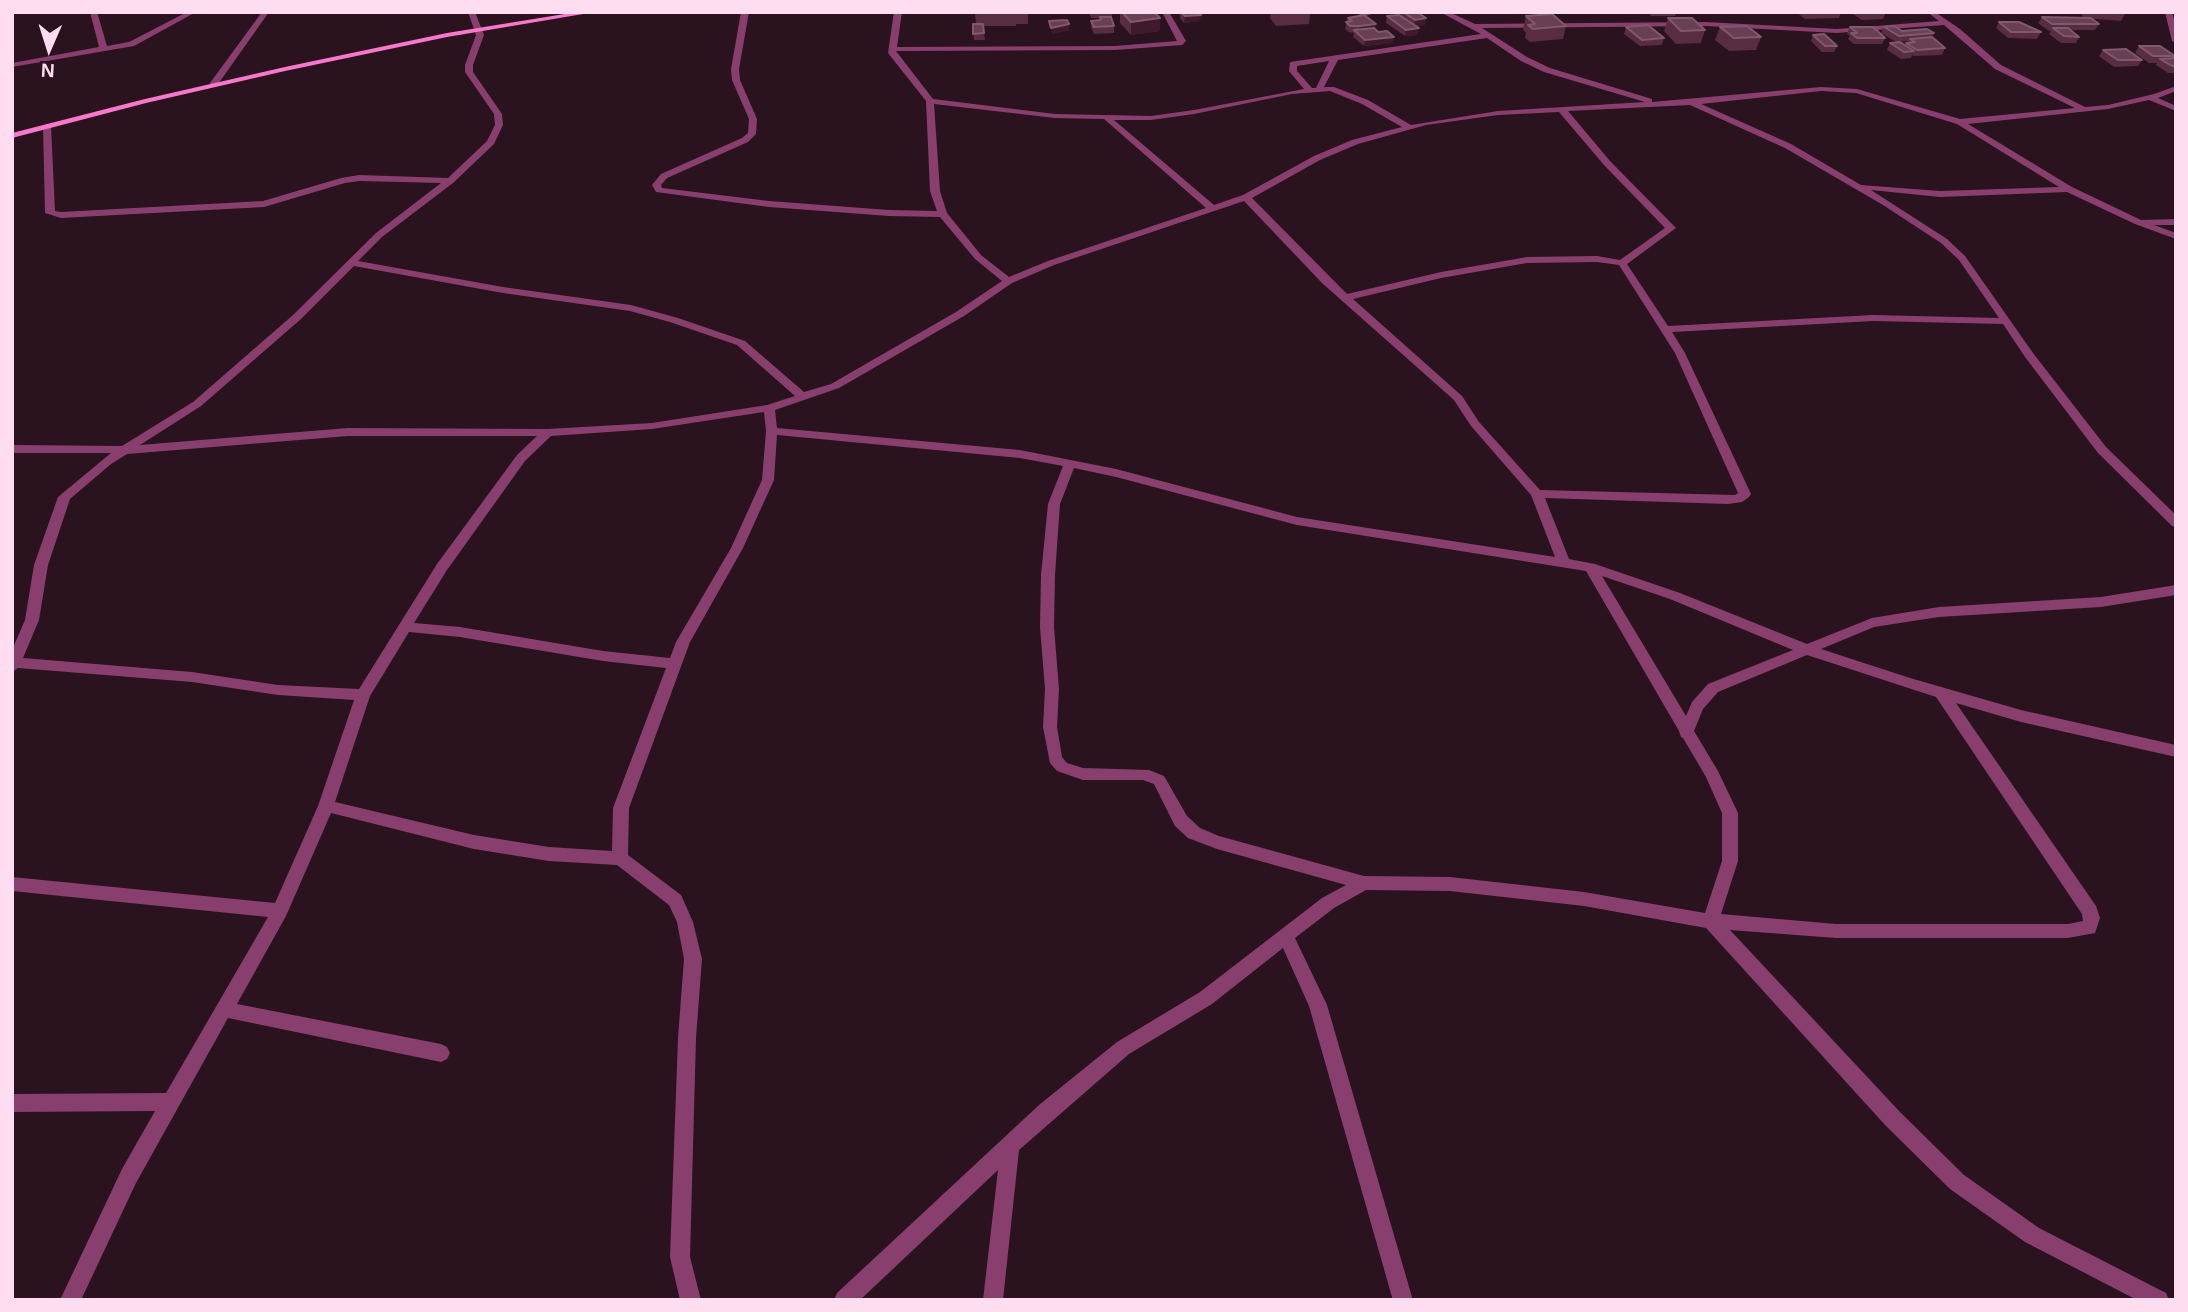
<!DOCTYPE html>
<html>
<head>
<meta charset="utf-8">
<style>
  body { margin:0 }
  #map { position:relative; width:2188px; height:1312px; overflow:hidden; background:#2b121f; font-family:Arial,sans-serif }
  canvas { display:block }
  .frame { position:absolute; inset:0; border:14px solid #feddf0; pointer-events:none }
  .north { position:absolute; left:14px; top:14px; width:70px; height:70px; -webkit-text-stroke:5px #2b121f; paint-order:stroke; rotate:183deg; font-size:19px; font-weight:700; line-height:28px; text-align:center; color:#feddf0 }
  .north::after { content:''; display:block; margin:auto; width:24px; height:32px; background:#feddf0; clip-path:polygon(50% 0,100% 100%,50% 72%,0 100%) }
</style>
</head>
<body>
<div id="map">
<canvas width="2188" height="1312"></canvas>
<div class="frame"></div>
<div class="north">N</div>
</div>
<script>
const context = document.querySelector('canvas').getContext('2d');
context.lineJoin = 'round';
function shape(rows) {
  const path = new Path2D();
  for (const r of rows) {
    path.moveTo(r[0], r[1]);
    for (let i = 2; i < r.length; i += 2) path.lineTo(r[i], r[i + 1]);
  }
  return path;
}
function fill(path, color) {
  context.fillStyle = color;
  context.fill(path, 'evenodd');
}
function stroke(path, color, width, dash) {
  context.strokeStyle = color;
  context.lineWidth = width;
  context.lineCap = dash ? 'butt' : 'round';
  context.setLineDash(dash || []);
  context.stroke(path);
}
fill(shape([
  [90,12,97,12,107,46,129,42,187,12,196,12,134,46,12,67,12,63,99,47,90,12],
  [262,12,269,12,216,87,210,87,210,83,262,12],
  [468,12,475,12,484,35,473,65,473,72,502,114,503,125,494,144,453,183,382,237,358,261,503,287,631,305,678,318,745,341,804,392,831,384,956,312,1002,281,975,259,940,217,889,216,769,207,656,192,652,185,661,174,742,138,748,133,749,119,732,80,731,69,741,12,749,12,739,69,740,80,757,119,756,134,748,142,667,178,661,185,662,188,769,201,889,210,937,211,930,191,926,101,888,53,894,12,902,12,897,47,1115,46,1177,41,1162,12,1169,12,1186,41,1182,45,1115,50,896,51,933,99,1055,114,1151,116,1194,110,1304,89,1289,71,1290,62,1481,34,1440,12,1449,12,1475,24,1706,22,1837,29,1939,21,1927,12,1935,12,1960,29,2001,65,2085,107,2108,105,2154,94,2176,86,2176,91,2158,98,2176,106,2176,111,2149,100,2108,109,1968,124,2072,187,2141,220,2176,219,2176,225,2154,225,2176,233,2176,239,2135,224,2067,192,1940,197,1871,190,1947,239,1965,256,2033,353,2106,447,2176,515,2176,527,2172,526,2098,453,2025,357,2003,324,1873,321,1672,332,1685,353,1751,494,1749,497,1742,502,1728,504,1545,498,1569,559,1595,564,1680,593,1807,644,1872,618,1939,607,2101,597,2176,585,2176,595,2101,607,1939,617,1874,627,1821,649,1910,678,2021,710,2176,745,2176,757,2021,722,1956,703,2096,906,2100,918,2095,933,2068,938,1836,938,1730,930,1900,1112,1964,1175,2039,1228,2166,1293,2169,1300,2137,1300,2025,1242,1950,1189,1886,1126,1706,928,1584,906,1450,891,1366,890,1334,908,1295,938,1327,1005,1412,1297,1411,1300,1393,1300,1392,1297,1309,1006,1283,948,1212,1004,1129,1054,1019,1150,1003,1300,983,1300,998,1170,860,1300,834,1300,837,1293,1039,1105,1117,1042,1200,992,1322,898,1346,885,1217,849,1188,838,1175,826,1154,784,1143,780,1083,780,1057,771,1050,763,1043,727,1045,689,1040,627,1041,575,1048,504,1063,466,1020,458,777,435,774,480,743,548,690,642,629,808,628,855,681,895,693,922,702,959,696,1038,690,1257,701,1300,680,1300,670,1257,678,1038,684,959,677,922,669,905,617,865,549,861,474,849,331,813,286,916,237,1004,441,1044,447,1047,450,1053,447,1059,441,1062,228,1018,136,1183,81,1300,60,1300,122,1169,155,1111,12,1112,12,1094,166,1093,268,917,12,891,12,877,275,903,318,806,354,700,278,695,192,682,18,668,12,672,12,650,25,620,34,565,58,497,111,453,12,453,12,445,122,446,193,402,293,315,376,233,441,183,359,181,345,183,264,207,61,218,45,213,43,126,47,124,51,126,55,211,61,212,263,201,341,178,359,175,448,178,487,141,495,125,494,114,465,72,465,65,476,35,468,12],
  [1944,25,1995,69,2075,108,1960,119,1857,89,1821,87,1652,102,1652,99,1550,68,1527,57,1482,28,1706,26,1837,33,1944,25],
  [1487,38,1521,61,1544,72,1645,102,1498,111,1411,125,1368,100,1334,87,1324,87,1338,60,1487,38],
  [1329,61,1316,88,1312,88,1297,71,1297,66,1329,61],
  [1330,91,1362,104,1402,127,1352,140,1314,156,1243,195,1214,205,1114,120,1151,120,1194,114,1292,94,1330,91],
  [1821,91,1856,93,1957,124,2059,187,1940,191,1861,185,1791,144,1701,104,1821,91],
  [934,104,1055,118,1104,119,1206,208,1048,261,1009,277,981,255,947,213,940,191,934,104],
  [1690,105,1785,148,1883,205,1941,243,1959,260,1999,318,1873,315,1668,326,1627,264,1676,228,1610,161,1568,111,1690,105],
  [1559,112,1604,165,1665,228,1620,260,1597,256,1527,257,1441,272,1347,294,1252,198,1320,160,1358,144,1426,125,1498,115,1559,112],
  [1244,201,1322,283,1454,400,1471,426,1531,495,1555,557,1297,517,1116,469,1020,450,777,428,775,410,839,388,964,316,1012,283,1054,265,1244,201],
  [1597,262,1619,265,1675,353,1738,493,1735,495,1540,490,1479,422,1462,396,1353,299,1441,278,1527,263,1597,262],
  [354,266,503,293,630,311,670,322,737,345,795,396,767,405,652,423,548,429,348,428,140,445,201,406,301,319,354,266],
  [764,412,766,431,762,480,731,548,676,642,670,658,603,651,460,627,414,623,447,570,525,461,551,436,652,429,764,412],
  [348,436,537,436,517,455,437,564,359,689,278,685,192,672,23,658,39,620,48,565,70,499,111,464,127,454,348,436],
  [1074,468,1116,477,1297,525,1586,571,1679,731,1681,737,1683,738,1706,777,1722,813,1722,861,1705,913,1584,892,1450,877,1364,876,1219,836,1200,828,1187,816,1164,776,1149,770,1083,768,1067,763,1062,757,1057,727,1059,689,1054,627,1055,575,1060,504,1074,468],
  [1602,576,1670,599,1793,650,1708,684,1692,702,1686,716,1602,576],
  [409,632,460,637,603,661,666,668,613,808,612,851,549,847,474,835,335,802,370,696,409,632],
  [1807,655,1936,697,2082,914,2083,921,2068,924,1836,924,1721,914,1738,861,1738,813,1718,771,1694,731,1703,709,1718,692,1807,655],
  [1365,12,1379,12,1362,17,1358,15,1365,12],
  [2165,12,2172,12,2176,27,2176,43,2172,41,2165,12]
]), '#883f6d');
fill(shape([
  [577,12,595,12,447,37,285,71,146,103,12,138,12,133,145,99,285,67,447,33,577,12]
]), '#fa78cc');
fill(shape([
  [1028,12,1028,24,1016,24,1016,26,983,26,985,40,974,40,973,24,976,24,975,13],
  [1089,12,1112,12,1112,18,1111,18,1114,26,1114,33,1094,34,1091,27,1091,21,1100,20,1100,18,1091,18],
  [1120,12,1154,12,1160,31,1131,35,1120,23],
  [1180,12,1198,12,1200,21,1184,23,1180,18],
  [1271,12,1315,12,1315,14,1310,14,1309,24,1276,26,1270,18],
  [1401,12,1417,12,1425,25,1416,26,1419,28,1417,35,1405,36,1386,23,1387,16,1400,15],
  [1648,12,1677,12,1675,16,1651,16],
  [1796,12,1841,12,1839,18,1805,19],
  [1852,12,1886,12,1883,19,1862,20,1851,13],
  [2080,12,2126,12,2121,21,2084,18],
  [1526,16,1566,26,1563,39,1530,42,1525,38,1526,33,1523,29],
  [2042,17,2099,24,2095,30,2071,30,2079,37,2076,43,2061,43,2049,34,2051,31,2049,31,2038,23],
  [1348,18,1376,30,1378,32,1394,37,1392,43,1364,46,1353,37,1354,33,1349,32,1345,29],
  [1668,18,1705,30,1701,43,1676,44,1664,31],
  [1999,22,2041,32,2037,39,2008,38,1996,28],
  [1626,27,1664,38,1662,45,1640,46,1624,34],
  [1720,27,1761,37,1756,50,1729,51,1715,40],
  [1850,27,1885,38,1882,44,1854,44,1848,39,1850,36,1847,34],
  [1884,27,1902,31,1934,33,1932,37,1945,48,1942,55,1914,56,1912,55,1911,58,1901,59,1887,50,1890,43,1905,45,1906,43,1908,41,1896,42,1881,33],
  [1813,35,1837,46,1834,52,1822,52,1811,41],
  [2139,46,2175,56,2174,58,2176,58,2176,73,2168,73,2156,65,2157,63,2149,63,2135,53],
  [2103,50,2142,60,2138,66,2114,67,2099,56]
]), '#582c41');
fill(shape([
  [1201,15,1200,21,1184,23,1185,16],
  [1160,18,1160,31,1131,35,1131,22],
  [1426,18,1425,25,1414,27,1415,20],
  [1069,24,1069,31,1052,34,1051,28],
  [1376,24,1375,30,1359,33,1360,26],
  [1419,28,1417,35,1405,36,1406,30],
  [1394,37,1392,43,1364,46,1365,40]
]), '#3e1a2c');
const building = shape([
  [975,12,1016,12,1016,13,975,13,975,12],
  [1122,12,1154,12,1160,18,1131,22,1122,12],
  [1181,12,1198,12,1201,15,1185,16,1181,12],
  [1403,12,1417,12,1426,18,1415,20,1403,12],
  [1552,14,1566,26,1533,29,1528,25,1535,24,1526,16,1552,14],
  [1364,15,1376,24,1360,26,1350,26,1346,22,1352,21,1348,18,1364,15],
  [1399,15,1419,28,1406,30,1387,16,1399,15],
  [1100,17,1111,17,1114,26,1094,27,1091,21,1101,20,1100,17],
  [2042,17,2091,18,2099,24,2052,24,2042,17],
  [1668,18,1692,18,1705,30,1681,31,1668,18],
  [1067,20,1069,24,1051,28,1049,21,1067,20],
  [1999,22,2019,22,2041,32,2011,32,1999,22],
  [973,24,983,24,984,33,973,34,973,24],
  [1648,25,1664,38,1642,40,1626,27,1648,25],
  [1747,26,1761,37,1734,38,1720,27,1747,26],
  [1894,26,1902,31,1927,29,1934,33,1899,36,1884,27,1894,26],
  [1850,27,1873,27,1885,38,1857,38,1851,33,1857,33,1850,27],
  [1374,28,1378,32,1387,31,1394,37,1365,40,1354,30,1374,28],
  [2053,28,2068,28,2079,37,2064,36,2053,28],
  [1824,34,1837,46,1825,46,1813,35,1824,34],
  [1932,37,1945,48,1917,50,1906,43,1915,42,1910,39,1932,37],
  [1900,42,1914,51,1904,52,1890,43,1900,42],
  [2139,46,2160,46,2175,56,2153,56,2139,46],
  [2126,49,2142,60,2118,60,2103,50,2126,49],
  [2176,58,2176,66,2172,66,2160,59,2176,58]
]);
fill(building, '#693f54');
stroke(building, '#81586c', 2);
</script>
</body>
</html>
